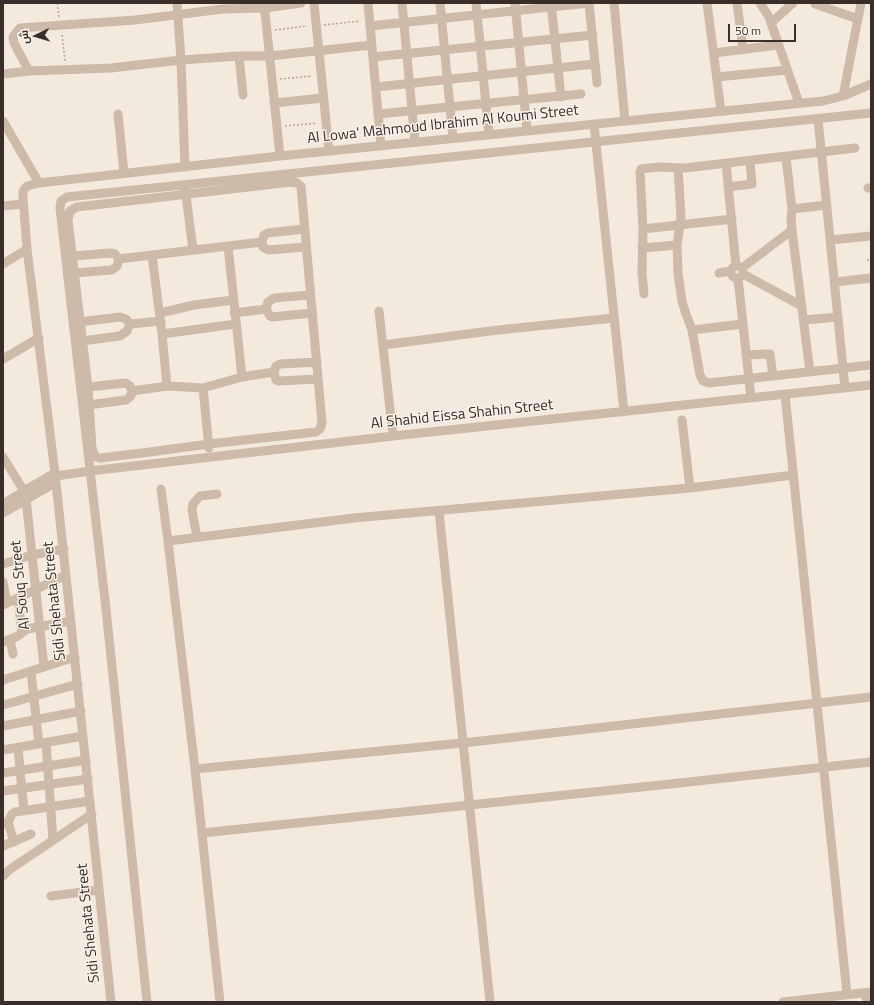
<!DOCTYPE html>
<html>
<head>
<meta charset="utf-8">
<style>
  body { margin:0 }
  #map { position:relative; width:874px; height:1005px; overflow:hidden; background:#f4e9dd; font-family:"Titillium Web",Cairo,sans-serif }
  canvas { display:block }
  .frame { position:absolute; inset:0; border:4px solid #392e29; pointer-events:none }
  .north { position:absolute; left:16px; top:16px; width:40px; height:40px; -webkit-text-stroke:3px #fbf3ea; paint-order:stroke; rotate:265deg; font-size:11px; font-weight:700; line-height:16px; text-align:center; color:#392e29 }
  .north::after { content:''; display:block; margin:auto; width:14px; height:18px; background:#392e29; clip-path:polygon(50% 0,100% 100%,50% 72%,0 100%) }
  .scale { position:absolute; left:728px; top:24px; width:68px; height:18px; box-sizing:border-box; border:2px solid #392e29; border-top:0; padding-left:5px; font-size:12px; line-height:14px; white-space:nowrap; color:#392e29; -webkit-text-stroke:3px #fbf3ea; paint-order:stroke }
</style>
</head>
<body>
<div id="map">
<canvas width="874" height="1005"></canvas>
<div class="frame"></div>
<div class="north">ش</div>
<div class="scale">50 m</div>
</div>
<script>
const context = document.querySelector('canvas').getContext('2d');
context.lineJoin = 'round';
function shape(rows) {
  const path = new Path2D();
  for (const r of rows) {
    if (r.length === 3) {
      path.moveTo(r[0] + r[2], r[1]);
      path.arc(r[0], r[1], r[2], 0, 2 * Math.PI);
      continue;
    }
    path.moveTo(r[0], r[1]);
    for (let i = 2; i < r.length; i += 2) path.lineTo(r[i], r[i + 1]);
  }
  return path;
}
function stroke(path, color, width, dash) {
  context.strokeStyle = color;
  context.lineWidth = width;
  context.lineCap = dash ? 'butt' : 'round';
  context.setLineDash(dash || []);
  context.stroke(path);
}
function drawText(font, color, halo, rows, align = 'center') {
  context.font = font + ' "Titillium Web",sans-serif';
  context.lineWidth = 3;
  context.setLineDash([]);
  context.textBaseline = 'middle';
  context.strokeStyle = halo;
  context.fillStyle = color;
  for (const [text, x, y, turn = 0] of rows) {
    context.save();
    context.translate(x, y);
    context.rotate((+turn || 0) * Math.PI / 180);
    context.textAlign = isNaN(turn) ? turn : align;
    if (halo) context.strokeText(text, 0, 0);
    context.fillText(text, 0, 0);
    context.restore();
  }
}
stroke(shape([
  [57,3,59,17],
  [324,25,360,21],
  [275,30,307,26],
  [62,35,65,61],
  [280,79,312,76],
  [285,126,317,123],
  [867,260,871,260]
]), '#b9a492', 1.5, [2, 2]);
stroke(shape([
  [177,3,181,60,185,167],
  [264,3,280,156],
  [314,3,329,151],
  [368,3,381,146],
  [402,3,415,142],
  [440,3,453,138],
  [476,3,489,135],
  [515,3,527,131],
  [551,3,561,97],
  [589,3,597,83],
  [614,3,625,121],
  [707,3,721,111],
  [737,3,743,49],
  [760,3,769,17,799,103],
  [815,4,858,19],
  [771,23,793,3],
  [370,26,589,3],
  [714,53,778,45],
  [239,56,243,95],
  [373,57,593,35],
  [29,71,14,43,13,37,20,28,135,20,223,9,265,8,301,3],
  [3,74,29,71,111,68,181,60,239,56,269,56,372,45],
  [717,77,787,70],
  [376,87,595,64],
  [843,96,861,3],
  [274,103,323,98],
  [118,114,124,173],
  [378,114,581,94],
  [818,119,845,388],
  [3,121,39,183],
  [594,124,624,412],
  [786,157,792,209,791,219,792,230,810,372],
  [726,163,736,266],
  [678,168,681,217,677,245,678,273,682,301,685,311,692,330,700,375,703,381,709,383,871,365],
  [291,182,297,183,301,186,322,423,320,429,316,432,209,444,142,453,100,458,96,457,94,454,92,448,88,387,68,220,70,211,77,207,291,182],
  [728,187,752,184,750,161],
  [185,188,193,250],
  [868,188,871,188],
  [3,206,23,204],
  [792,209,827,205],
  [643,229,732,219],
  [830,240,871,236],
  [262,242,263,247,268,250,306,247],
  [228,246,242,377],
  [642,248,677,245],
  [152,255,162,334,167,386],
  [73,256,110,253,115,254,119,259,152,255,262,242,264,235,268,233,304,229],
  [3,264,27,249],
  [737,272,6],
  [742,268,792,230],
  [74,273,112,270,117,266,119,259],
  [719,273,731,271],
  [743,274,800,305],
  [738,278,751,398],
  [835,282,871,278],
  [644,294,642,273,643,229,640,172,641,169,659,167,685,168,855,148],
  [310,295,274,298,268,302,266,309,270,316,272,317,312,313],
  [379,311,393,436],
  [160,313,194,305,233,300],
  [234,313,266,309],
  [804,320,838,317],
  [79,322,120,317,126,319,130,324,127,331,120,336,82,341],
  [130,324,161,321],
  [692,330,743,324],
  [162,334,236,324],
  [383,345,498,330,614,318],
  [746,355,767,354,770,354,773,376],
  [3,359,39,338],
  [317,362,280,364,276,366,274,372,276,380,278,381,318,379],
  [88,387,126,383,130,386,132,391,131,396,126,400,88,405],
  [203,388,242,377,274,372],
  [132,391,167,386,203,388,209,448],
  [785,394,847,994],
  [682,420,690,488],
  [3,457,24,491],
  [56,476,90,471,393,436,871,385],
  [161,489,168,541],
  [26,499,44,667],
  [3,504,24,491,55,473],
  [439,511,490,1002],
  [3,513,56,482],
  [197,537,192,510,193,504,200,496,217,494],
  [3,564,32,555,64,549],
  [3,582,7,603],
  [18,598,22,633],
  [3,605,66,575],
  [10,640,13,654],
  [3,642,18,636,27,629,71,621],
  [31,672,39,744],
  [3,680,75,657],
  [3,705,78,684],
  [3,726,81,711],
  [46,743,53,840],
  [18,748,24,811],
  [3,750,83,736],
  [195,769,463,743,871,697],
  [3,773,86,760],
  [3,791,88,779],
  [8,822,14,842],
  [3,824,8,822,12,814,15,812,90,801],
  [202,833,670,784,871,762],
  [3,846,31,834],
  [3,876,9,870,92,814],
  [51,896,99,890],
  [863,993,869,1002],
  [111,1002,55,473,27,249,23,197,23,191,27,186,39,183,280,156,823,101,843,96,871,84],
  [147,1002,106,609,60,208,61,201,67,197,871,113],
  [220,1002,195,769,168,541,354,518,690,488,793,475],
  [783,1002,871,992]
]), '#cdbaa8', 9);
drawText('15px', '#392e29', '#fbf3ea', [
  ["Al Lowa' Mahmoud Ibrahim Al Koumi Street",443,125,-6],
  ["Al Shahid Eissa Shahin Street",462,415,-6],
  ["Al Souq Street",21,585,-96],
  ["Sidi Shehata Street",55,601,-96],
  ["Sidi Shehata Street",89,923,-96]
]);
</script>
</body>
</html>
